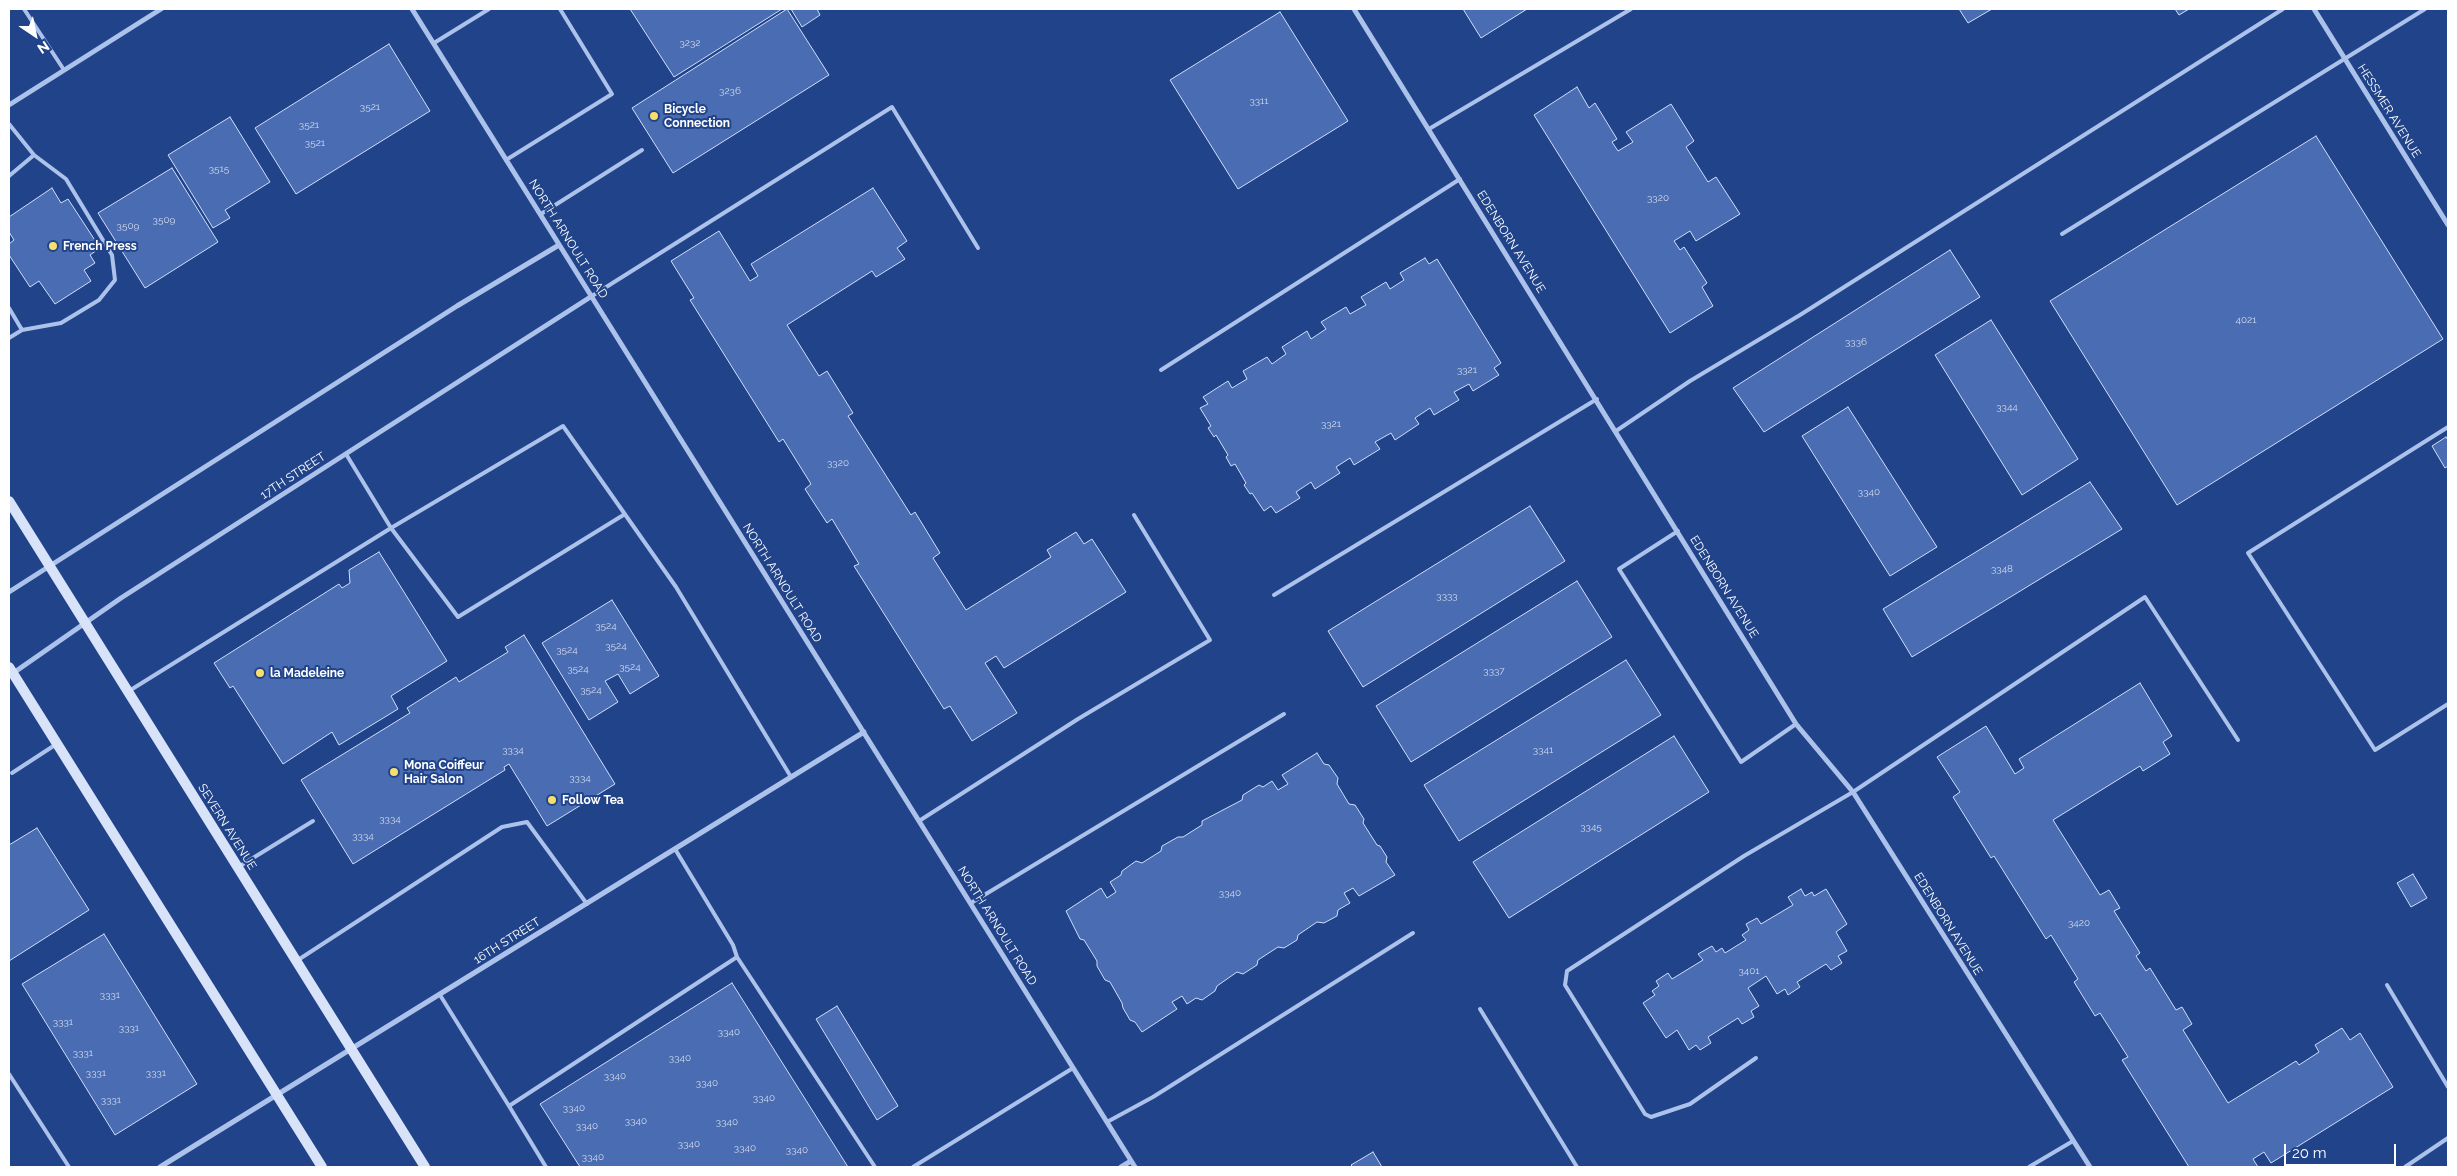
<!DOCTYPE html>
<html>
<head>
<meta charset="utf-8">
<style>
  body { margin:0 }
  #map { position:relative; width:2457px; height:1176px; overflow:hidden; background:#20438a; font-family:Raleway,sans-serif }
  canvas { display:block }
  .frame { position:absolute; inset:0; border:10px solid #fff; pointer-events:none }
  .north { position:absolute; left:10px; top:10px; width:50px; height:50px; -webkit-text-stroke:4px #20438a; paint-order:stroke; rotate:146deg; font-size:14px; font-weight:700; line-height:20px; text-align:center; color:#fff }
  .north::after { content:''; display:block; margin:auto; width:18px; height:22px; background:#fff; clip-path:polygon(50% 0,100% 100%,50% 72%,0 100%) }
  .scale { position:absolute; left:2284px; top:1144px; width:112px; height:22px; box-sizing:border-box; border:2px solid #fff; border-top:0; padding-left:6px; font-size:15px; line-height:18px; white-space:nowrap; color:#fff; -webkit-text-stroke:4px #20438a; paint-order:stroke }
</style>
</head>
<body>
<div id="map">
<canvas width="2457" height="1176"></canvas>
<div class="frame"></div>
<div class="north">N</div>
<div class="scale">20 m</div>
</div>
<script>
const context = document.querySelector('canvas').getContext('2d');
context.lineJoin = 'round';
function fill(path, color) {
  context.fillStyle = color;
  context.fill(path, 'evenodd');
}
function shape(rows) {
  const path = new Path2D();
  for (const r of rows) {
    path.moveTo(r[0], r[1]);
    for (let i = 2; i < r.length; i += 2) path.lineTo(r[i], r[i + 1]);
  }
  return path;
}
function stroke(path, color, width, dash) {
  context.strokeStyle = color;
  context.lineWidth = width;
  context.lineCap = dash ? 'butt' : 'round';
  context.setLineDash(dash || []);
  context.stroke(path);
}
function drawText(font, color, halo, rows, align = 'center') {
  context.font = font + ' Raleway,sans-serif';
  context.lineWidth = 4;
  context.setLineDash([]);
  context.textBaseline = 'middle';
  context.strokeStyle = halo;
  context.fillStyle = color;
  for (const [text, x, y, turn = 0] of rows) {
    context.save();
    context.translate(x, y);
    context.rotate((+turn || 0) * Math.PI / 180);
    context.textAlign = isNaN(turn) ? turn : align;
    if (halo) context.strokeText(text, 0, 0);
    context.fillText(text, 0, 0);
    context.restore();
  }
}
const building = shape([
  [630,9,782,9,674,77,630,9],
  [787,9,829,75,673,173,632,108,787,9],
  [791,9,817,9,820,15,802,27,791,9],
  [1463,9,1527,9,1481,38,1463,9],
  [1959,9,1992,9,1968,23,1959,9],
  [2175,9,2189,9,2179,15,2175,9],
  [1280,12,1348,121,1238,189,1170,80,1280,12],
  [389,44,430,111,296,194,255,128,389,44],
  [1577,87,1589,108,1595,103,1617,139,1612,142,1618,151,1633,142,1626,132,1671,104,1694,141,1686,147,1708,182,1716,177,1740,214,1696,241,1690,231,1674,241,1680,250,1684,247,1707,283,1702,287,1713,306,1670,333,1534,115,1577,87],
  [230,117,270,182,225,210,230,218,213,228,168,155,230,117],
  [2316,136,2443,339,2177,505,2050,301,2316,136],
  [172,168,218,242,145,288,98,213,172,168],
  [52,188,61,203,68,199,100,248,90,255,95,263,84,270,91,281,55,304,39,281,30,287,9,255,9,244,14,240,9,232,9,217,52,188],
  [873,188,907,241,897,248,905,259,876,277,872,271,787,325,819,376,827,371,853,413,848,416,911,515,915,512,940,553,933,558,966,610,1051,557,1047,550,1076,532,1084,544,1092,539,1126,592,1004,668,996,656,985,663,1017,713,972,741,950,706,944,709,854,566,859,564,832,519,827,523,805,489,811,484,783,439,779,442,690,300,694,298,671,261,719,231,750,281,758,276,751,264,873,188],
  [1950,250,1980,297,1764,432,1733,388,1950,250],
  [1425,258,1429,264,1437,259,1501,363,1494,368,1499,375,1473,391,1469,384,1454,392,1459,400,1434,415,1430,408,1415,418,1419,424,1395,440,1391,433,1375,442,1380,449,1354,465,1350,458,1336,467,1340,473,1315,489,1311,482,1296,492,1300,498,1276,513,1271,506,1264,511,1252,493,1250,494,1244,485,1246,483,1235,464,1231,466,1226,457,1228,455,1216,435,1214,437,1208,428,1211,426,1200,408,1208,404,1203,397,1228,381,1232,388,1247,379,1243,371,1267,357,1272,364,1286,354,1282,347,1307,331,1311,339,1326,329,1321,322,1346,307,1350,314,1366,305,1361,297,1386,282,1390,289,1404,280,1400,273,1425,258],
  [1991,320,2078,459,2022,495,1935,355,1991,320],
  [1848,407,1937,547,1890,576,1802,436,1848,407],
  [2446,437,2448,440,2448,466,2445,468,2432,446,2446,437],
  [2090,482,2122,529,1912,657,1883,609,2090,482],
  [1530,506,1565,561,1363,687,1328,631,1530,506],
  [379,552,447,661,391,696,398,709,339,745,332,732,283,764,233,686,230,688,214,663,339,584,342,588,350,583,349,570,379,552],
  [1577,581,1612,637,1411,762,1376,706,1577,581],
  [612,600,659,676,630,694,618,674,605,681,618,702,589,720,542,643,612,600],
  [524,635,615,784,547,826,509,764,504,767,505,770,353,864,301,780,410,713,407,708,456,677,459,682,508,652,505,647,524,635],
  [1626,660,1661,715,1459,841,1424,785,1626,660],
  [2140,683,2172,736,2163,742,2170,754,2143,771,2140,766,2053,820,2100,895,2109,890,2120,908,2114,911,2140,953,2136,956,2146,971,2150,968,2176,1010,2182,1007,2192,1024,2183,1030,2228,1103,2296,1061,2299,1065,2319,1052,2315,1045,2342,1028,2350,1040,2360,1033,2393,1087,2271,1163,2264,1152,2253,1159,2258,1167,2189,1167,2122,1060,2128,1057,2100,1013,2095,1016,2074,982,2078,979,2051,935,2046,939,1994,856,1991,858,1953,797,1960,792,1937,757,1986,726,2015,774,2024,768,2019,759,2140,683],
  [1674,736,1709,792,1509,918,1473,862,1674,736],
  [1317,753,1324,764,1329,765,1338,778,1337,784,1349,804,1355,805,1364,819,1363,823,1377,845,1380,846,1387,857,1386,862,1395,875,1359,896,1353,888,1344,893,1350,903,1338,910,1337,916,1324,923,1317,922,1298,935,1297,940,1284,948,1278,947,1258,960,1257,965,1243,974,1237,972,1217,986,1215,991,1202,1000,1196,998,1187,1004,1182,996,1172,1002,1177,1009,1142,1032,1135,1022,1130,1020,1123,1008,1122,1003,1110,982,1105,980,1097,966,1097,961,1084,940,1080,939,1066,911,1101,888,1107,898,1116,892,1110,882,1121,875,1122,871,1136,861,1142,863,1161,851,1162,846,1178,837,1183,837,1202,825,1202,821,1242,800,1243,795,1259,785,1263,787,1272,781,1278,790,1288,784,1282,775,1317,753],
  [37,828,89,910,9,961,9,845,37,828],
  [2413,874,2427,898,2411,907,2397,883,2413,874],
  [1801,889,1805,896,1812,892,1814,896,1826,889,1847,924,1836,932,1847,951,1838,956,1842,963,1831,970,1826,964,1797,982,1800,987,1788,995,1785,989,1777,994,1766,976,1748,988,1759,1006,1751,1011,1754,1017,1742,1024,1738,1018,1708,1037,1711,1043,1700,1050,1696,1045,1689,1050,1677,1030,1666,1038,1643,1003,1655,995,1652,991,1659,986,1656,981,1668,973,1672,979,1703,960,1698,954,1712,946,1716,952,1722,948,1725,953,1746,940,1742,935,1749,930,1746,924,1757,918,1761,924,1793,905,1788,897,1801,889],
  [104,934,197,1084,115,1135,22,984,104,934],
  [732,983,848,1167,580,1167,540,1104,732,983],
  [837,1006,898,1106,877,1120,816,1019,837,1006],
  [1373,1152,1382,1167,1353,1167,1351,1165,1373,1152]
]);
fill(building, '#496cb2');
stroke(building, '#d1def8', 1);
stroke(shape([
  [24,9,64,70],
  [434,43,489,9],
  [9,124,34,155,9,176],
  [1429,129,1631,9],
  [506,160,612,94,560,9],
  [541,214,642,150],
  [2062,234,2425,9],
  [592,296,892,107,978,248],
  [9,308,22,330,9,338],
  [22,330,61,323,99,300,115,280,112,255,66,179,34,155],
  [1161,370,1460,179],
  [2448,427,2248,553,2375,750,2448,704],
  [1616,431,1690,381,1800,315,2283,9],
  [346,454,391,528,563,426,676,587,791,777],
  [1678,531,1619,569,1741,762,1796,724],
  [1274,595,1597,399],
  [129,691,391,528,458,617,625,514],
  [12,773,55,745],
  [919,821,1078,719,1210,640,1134,515],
  [240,866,313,821],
  [971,903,1284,714],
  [737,957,875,1167],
  [298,960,502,827,527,822,587,904],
  [2387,985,2448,1087],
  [440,995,509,1106],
  [1480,1009,1577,1167],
  [1756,1058,1690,1104,1651,1117,1645,1114,1565,985,1567,971,1744,856,1853,792,2145,597,2238,740],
  [9,1074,69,1167],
  [1107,1122,1153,1097,1413,933],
  [546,1167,509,1106,737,957,733,945,675,849],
  [913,1167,1073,1068],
  [2029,1167,2073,1141],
  [2405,1167,2448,1138]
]), '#acc2eb', 4);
stroke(shape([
  [412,9,1135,1167],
  [1354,9,1796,724,1853,792,2090,1167],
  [2314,9,2448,225],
  [9,105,161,9],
  [9,592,457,306,559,245],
  [9,676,121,598,592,296],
  [160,1167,864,732],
  [1121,1167,1131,1161]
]), '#acc2eb', 5);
stroke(shape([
  [9,501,425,1167],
  [9,667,322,1167]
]), '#d8e2f8', 10);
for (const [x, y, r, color] of [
  [654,116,5,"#f8df6d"],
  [53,246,5,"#f8df6d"],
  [260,673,5,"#f8df6d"],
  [394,772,5,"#f8df6d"],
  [552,800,5,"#f8df6d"]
]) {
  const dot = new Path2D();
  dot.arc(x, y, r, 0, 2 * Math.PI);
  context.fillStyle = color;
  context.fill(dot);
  stroke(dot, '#20438a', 2);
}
drawText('10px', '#d2daec', null, [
  ["3232",690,43],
  ["3236",730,91],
  ["3311",1259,101],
  ["3521",370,107],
  ["3521",309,125],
  ["3521",315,143],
  ["3515",219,169],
  ["3320",1658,198],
  ["3509",164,220],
  ["3509",128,226],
  ["4021",2246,320],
  ["3336",1856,342],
  ["3321",1467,370],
  ["3344",2007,407],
  ["3321",1331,424],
  ["3320",838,463],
  ["3340",1869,492],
  ["3348",2002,569],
  ["3333",1447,596],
  ["3524",606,626],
  ["3524",616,646],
  ["3524",567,650],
  ["3524",630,667],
  ["3524",578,669],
  ["3337",1494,671],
  ["3524",591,690],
  ["3334",513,750],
  ["3341",1543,750],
  ["3334",580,778],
  ["3334",390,819],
  ["3345",1591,827],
  ["3334",363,836],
  ["3340",1230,893],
  ["3420",2079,923],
  ["3401",1749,971],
  ["3331",110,995],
  ["3331",63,1022],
  ["3331",129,1028],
  ["3340",729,1032],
  ["3331",83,1053],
  ["3340",680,1058],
  ["3331",96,1073],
  ["3331",156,1073],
  ["3340",615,1076],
  ["3340",707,1083],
  ["3340",764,1098],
  ["3331",111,1100],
  ["3340",574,1108],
  ["3340",636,1121],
  ["3340",727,1122],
  ["3340",587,1126],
  ["3340",689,1144],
  ["3340",745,1148],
  ["3340",797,1150],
  ["3340",593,1157]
]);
drawText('bold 12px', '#fff', '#20438a', [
  ["Bicycle",664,109],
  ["Connection",664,123],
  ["French Press",63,246],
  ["la Madeleine",270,673],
  ["Mona Coiffeur",404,765],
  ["Hair Salon",404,779],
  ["Follow Tea",562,800]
], 'left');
drawText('12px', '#fff', '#20438a', [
  ["HESSMER AVENUE",2389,111,58],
  ["NORTH ARNOULT ROAD",568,239,58],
  ["EDENBORN AVENUE",1511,242,58],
  ["17TH STREET",293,476,-33],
  ["NORTH ARNOULT ROAD",782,583,58],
  ["EDENBORN AVENUE",1724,587,58],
  ["SEVERN AVENUE",227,827,58],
  ["EDENBORN AVENUE",1948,924,58],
  ["NORTH ARNOULT ROAD",997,926,58],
  ["16TH STREET",507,941,-32]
]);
</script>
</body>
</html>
